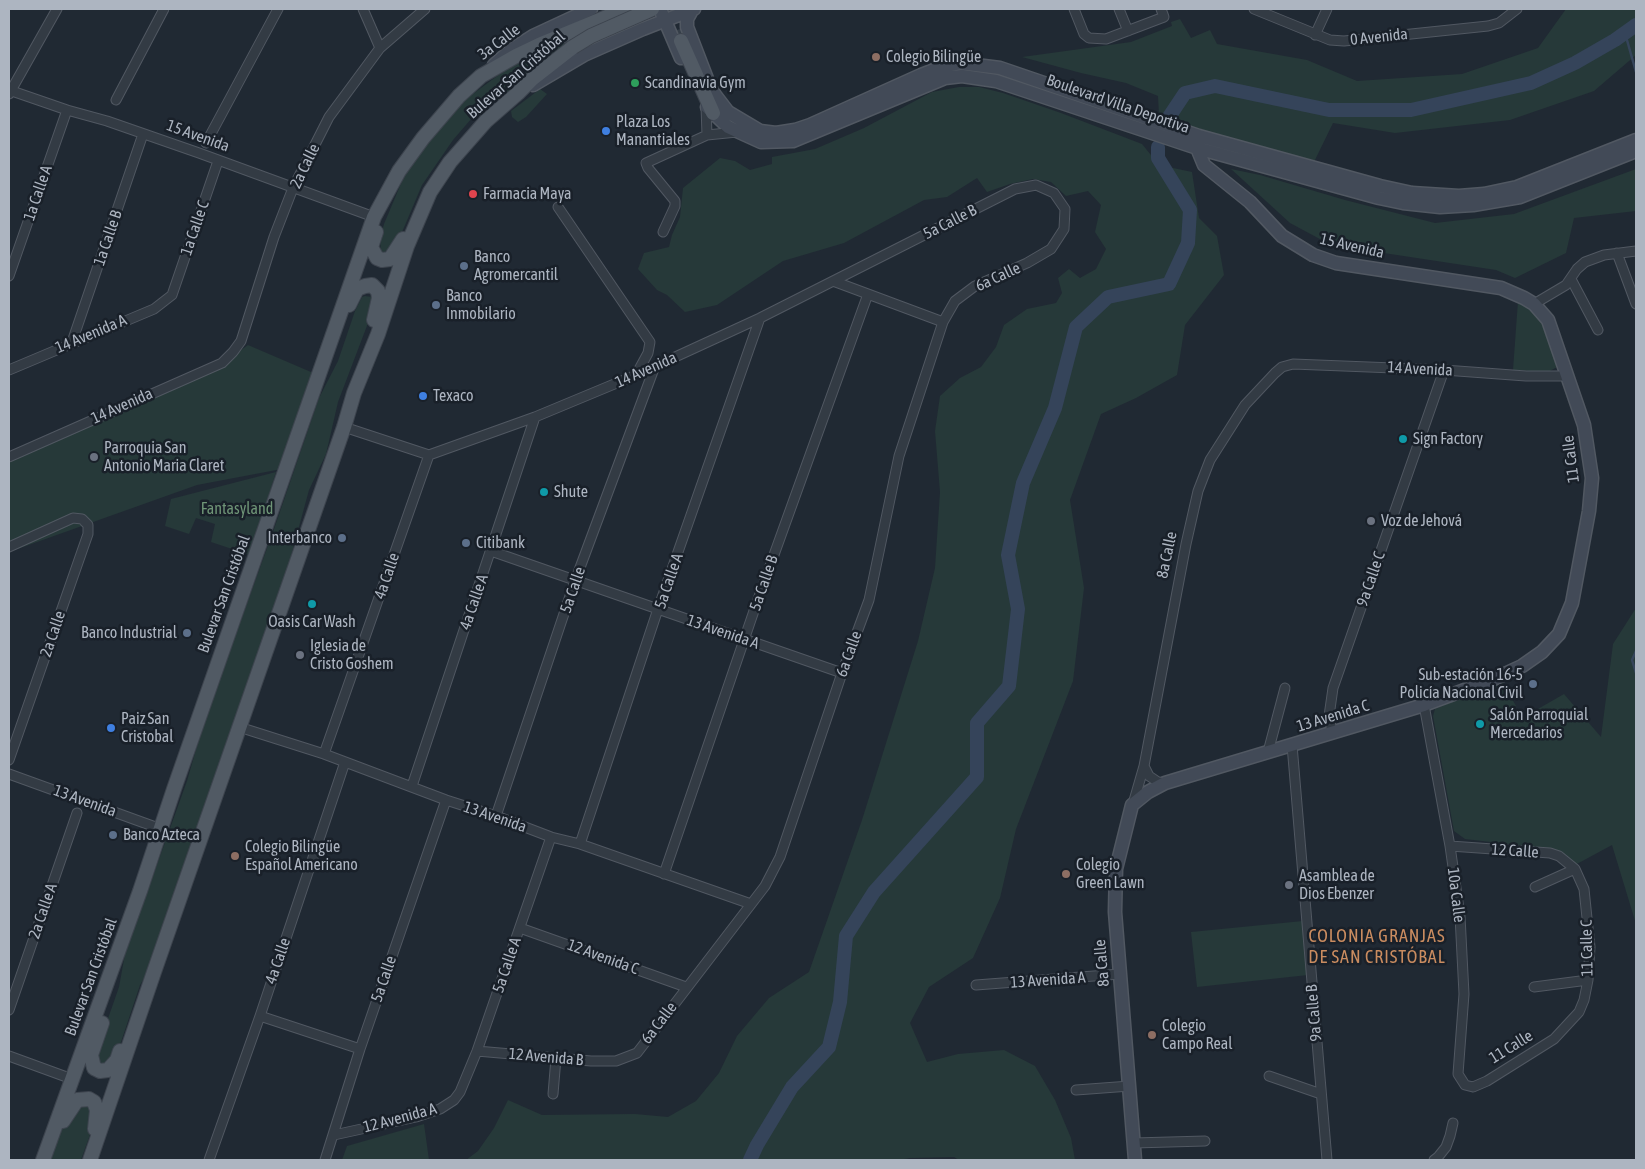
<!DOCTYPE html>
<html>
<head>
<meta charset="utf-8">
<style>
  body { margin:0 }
  #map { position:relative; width:1645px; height:1169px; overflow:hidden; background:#202933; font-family:"Asap Condensed",sans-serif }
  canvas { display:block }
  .frame { position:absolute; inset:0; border:10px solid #adb5c1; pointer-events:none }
</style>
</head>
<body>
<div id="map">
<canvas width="1645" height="1169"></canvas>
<div class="frame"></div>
</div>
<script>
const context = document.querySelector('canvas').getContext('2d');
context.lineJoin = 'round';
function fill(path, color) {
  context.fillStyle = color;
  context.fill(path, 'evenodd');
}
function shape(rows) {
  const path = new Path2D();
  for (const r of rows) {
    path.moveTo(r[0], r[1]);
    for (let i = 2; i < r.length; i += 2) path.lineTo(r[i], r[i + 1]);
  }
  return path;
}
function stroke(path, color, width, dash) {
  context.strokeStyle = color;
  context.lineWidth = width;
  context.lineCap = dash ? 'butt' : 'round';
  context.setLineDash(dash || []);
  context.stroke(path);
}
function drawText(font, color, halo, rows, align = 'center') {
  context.font = font + ' "Asap Condensed",sans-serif';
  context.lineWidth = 5;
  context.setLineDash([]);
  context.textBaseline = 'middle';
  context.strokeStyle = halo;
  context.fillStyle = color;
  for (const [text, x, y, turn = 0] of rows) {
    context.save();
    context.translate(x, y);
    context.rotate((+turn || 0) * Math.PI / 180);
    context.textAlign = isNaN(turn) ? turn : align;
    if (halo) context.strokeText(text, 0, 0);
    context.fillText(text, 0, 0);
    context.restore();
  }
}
fill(shape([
  [1566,9,1636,9,1636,55,1594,91,1510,120,1395,133,1333,123,1314,162,1186,127,1159,115,1158,96,1126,83,1081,73,1022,57,1131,42,1172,26,1171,22,1180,19,1191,38,1210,30,1217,44,1307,60,1357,81,1462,74,1538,48],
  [574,37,575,39,516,91,478,111,453,140,422,185,397,244,392,249,381,253,380,239,384,224,405,174,422,148,462,102,508,68,535,53],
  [959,87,979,87,1003,93,1061,113,1142,144,1159,165,1192,172,1199,218,1217,236,1224,275,1185,325,1177,375,1136,398,1101,414,1070,500,1084,588,1073,681,1016,829,1000,898,973,958,929,987,910,1023,927,1062,958,1054,1004,1050,1035,1066,1055,1100,1071,1138,1075,1160,959,1160,954,1157,910,1158,899,1160,581,1160,580,1159,466,1160,478,1151,494,1128,508,1100,542,1115,635,1114,668,1117,696,1101,719,1073,737,1036,769,998,809,972,862,820,918,641,935,568,940,492,935,431,940,396,960,378,981,367,996,347,1004,325,1027,309,1056,303,1062,293,1058,278,1069,269,1080,278,1096,269,1106,249,1095,232,1101,205,1088,191,1066,196,1051,182,1033,179,1010,184,987,192,977,178,947,197,924,200,844,243,783,261,717,305,685,312,667,295,657,290,638,269,644,253,669,247,672,235,680,217,683,188,720,158,735,161,750,170,772,164,772,157,815,149,864,128,932,92],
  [540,89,547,94,526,117,518,122,512,117,511,111],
  [1231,169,1260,175,1345,200,1435,223,1514,214,1636,169,1636,211,1574,218,1566,253,1515,278,1496,270,1331,245,1290,223],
  [365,296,372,297,373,310,338,402,326,454,309,490,269,637,153,964,140,985,117,1054,107,1063,101,1063,97,1057,97,1050,119,987,125,954,187,781,203,725,274,529,319,398,338,361,355,311,362,297],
  [1518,301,1528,307,1547,327,1558,358,1557,367,1548,372,1513,370],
  [248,345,318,375,287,468,197,485,9,552,9,456,222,364],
  [276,472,250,555,211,542,215,524,196,518,189,534,165,526,171,499],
  [1636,608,1636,924,1612,845,1575,865,1551,849,1465,839,1454,831,1433,716,1435,709,1502,681,1516,706,1510,710,1517,721,1564,694,1601,737,1613,644],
  [1303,921,1308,975,1197,987,1191,932],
  [94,1099,92,1129,81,1160,50,1160,72,1104],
  [424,1124,429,1160,342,1160,347,1146]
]), '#263939');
stroke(shape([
  [1625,33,1636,72],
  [1636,651,1632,660,1636,673]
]), '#35445a', 2.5);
stroke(shape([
  [1167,120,1185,93,1215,86,1329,110,1411,110,1531,83,1575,63,1615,40,1636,25],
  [750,1160,757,1145,792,1087,829,1047,840,1002,846,936,874,892,977,777,977,723,1009,686,1018,609,1008,555,1023,483,1055,408,1076,327,1108,297,1169,284,1188,243,1190,210,1158,158,1158,147]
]), '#35445a', 14);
stroke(shape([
  [675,9,677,29,681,41]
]), '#353e48', 14, [14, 7]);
const street = shape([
  [363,9,380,48],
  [1074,9,1084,34,1089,38,1106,39,1164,17,1161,9],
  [1119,9,1128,31],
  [1254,9,1330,40,1344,41,1488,26,1499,23,1517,9],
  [1315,35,1327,9],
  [9,90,67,110,107,121,199,153,374,217],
  [9,94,57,9],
  [116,100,164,9],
  [706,106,707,135],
  [206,143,278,9],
  [558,207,650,342,648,353,636,375],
  [663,232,675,206,675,201,648,168,646,163,707,135,737,132],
  [1617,253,1636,304],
  [9,276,67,110],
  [1571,279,1598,330],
  [833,281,943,322],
  [1534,304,1566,285,1577,269,1585,262,1604,255,1636,251],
  [72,342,143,134],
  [9,370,154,309,172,295,218,161],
  [344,427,429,455,535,417,636,375,760,318,1015,189,1036,185,1054,193,1065,209,1064,229,1051,249,1027,263,975,286,955,301,943,322,899,456,869,600,842,673,780,857,765,886,637,1053,616,1061,591,1061,477,1051],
  [9,457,222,363,233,352,241,341,274,237,293,188,329,117,380,48,425,9],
  [9,547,73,518,82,519,88,525,88,534,9,760],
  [491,551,842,673],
  [1424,705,1450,846,1460,916,1464,994,1458,1074,1465,1085,1473,1087,1487,1081,1554,1039,1579,1012,1584,1000,1588,980,1590,947,1584,889,1575,869,1559,856,1550,853,1450,846],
  [239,727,324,754,446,800,496,816,551,837,580,844,751,904],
  [1332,732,1329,716,1333,688,1444,370],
  [1292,745,1327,1160],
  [1268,752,1285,688],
  [324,754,429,455],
  [1144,766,1149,776,1158,782,1165,783],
  [9,774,161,829],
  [412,786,535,417],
  [1133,804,1144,766,1186,544,1198,491,1210,460,1245,405,1275,373,1282,367,1293,364,1444,370,1526,376,1567,376],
  [496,816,575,581,655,366],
  [580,844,658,609,760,318],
  [664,874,757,602,868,294],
  [1535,887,1575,869],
  [520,928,686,987],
  [976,985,1120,974],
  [1534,987,1588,980],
  [9,1010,77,813],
  [260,1016,360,1049],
  [9,1056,72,1079],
  [1269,1076,1321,1094],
  [1076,1090,1130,1086],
  [553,1094,556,1058],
  [334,1135,416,1117,440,1109,454,1100,460,1092,477,1051,551,837],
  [1134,1143,1205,1141],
  [209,1160,260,1016,345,762],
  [325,1160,360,1049,446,800],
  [1434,1160,1438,1157,1446,1147,1450,1136,1453,1123]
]);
const secondary = shape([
  [660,9,681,58],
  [692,10,687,19,687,27,709,84,715,95,728,112,760,131,776,133,795,130,810,125,921,75,939,68,960,63,1000,68,1199,136,1380,186,1412,193,1459,196,1484,194,1517,187,1636,140],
  [494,65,511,50,533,36,591,9],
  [533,85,584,55,643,29,694,9],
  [707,107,728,127,761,142,793,141,945,78,962,76,996,81,1197,148,1379,198,1403,203,1440,207,1473,205,1520,197,1636,151],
  [1135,1160,1115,912,1116,869,1132,805,1148,792,1165,783,1424,705,1494,679,1522,666,1542,652,1559,634,1572,603,1589,511,1592,478,1584,425,1548,320,1534,304,1524,298,1501,288,1336,263,1313,255,1282,236,1250,202,1204,165,1197,148,1199,136]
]);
const primary = shape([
  [681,41,713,113],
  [376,232,371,247,377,258,382,260,390,259,403,239],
  [349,305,357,289,365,286,372,285,378,291,379,298,374,320],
  [102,1023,91,1055,94,1068,100,1071,108,1070,117,1060,120,1051],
  [63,1121,77,1100,89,1099,94,1102,97,1110,95,1129],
  [43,1160,140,891,174,789,374,217,399,171,423,138,459,96,481,76,516,56,539,45,626,9],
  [90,1160,154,972,344,427,354,393,378,334,407,246,430,192,450,162,486,121,518,93,532,79,573,47]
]);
stroke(street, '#515862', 11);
stroke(secondary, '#515862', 15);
stroke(primary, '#3d444e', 16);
stroke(street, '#333b44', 9);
stroke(secondary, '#424a57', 12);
stroke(primary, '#515a64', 14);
const primaryBridge = shape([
  [573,47,591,36,652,9]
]);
stroke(primaryBridge, '#3d444e', 16, []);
stroke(primaryBridge, '#515a64', 14);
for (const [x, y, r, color] of [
  [876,57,5,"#8d6e63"],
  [635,83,5,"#2e9e5b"],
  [606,131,5,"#3f7fe0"],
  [473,194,5,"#e0444e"],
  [464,266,5,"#5c6f8a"],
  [436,305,5,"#5c6f8a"],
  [423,396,5,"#3f7fe0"],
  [1403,439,5,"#0f9aa8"],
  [94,457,5,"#6b7280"],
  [544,492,5,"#0f9aa8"],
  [1371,521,5,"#6b7280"],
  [342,538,5,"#5c6f8a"],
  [466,543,5,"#5c6f8a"],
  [312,604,5,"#0f9aa8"],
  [187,633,5,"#5c6f8a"],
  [300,655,5,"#6b7280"],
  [1533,684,5,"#5c6f8a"],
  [1480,724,5,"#0f9aa8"],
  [111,728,5,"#3f7fe0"],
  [113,835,5,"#5c6f8a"],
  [235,856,5,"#8d6e63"],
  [1066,874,5,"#8d6e63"],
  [1289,885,5,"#6b7280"],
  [1152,1035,5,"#8d6e63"]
]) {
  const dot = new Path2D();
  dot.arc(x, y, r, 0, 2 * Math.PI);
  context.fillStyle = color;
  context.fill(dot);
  stroke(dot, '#192029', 2);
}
drawText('16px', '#adb5c1', '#192029', [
  ["0 Avenida",1379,37,-6],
  ["3a Calle",499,42,-37],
  ["Bulevar San Cristóbal",516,75,-41],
  ["Boulevard Villa Deportiva",1118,104,19],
  ["15 Avenida",198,136,20],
  ["2a Calle",305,166,-64],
  ["1a Calle A",38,193,-71],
  ["5a Calle B",950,222,-27],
  ["1a Calle C",195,228,-71],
  ["1a Calle B",108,238,-71],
  ["15 Avenida",1352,246,13],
  ["6a Calle",998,277,-25],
  ["14 Avenida A",91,334,-23],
  ["14 Avenida",1420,369,3],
  ["14 Avenida",646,370,-24],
  ["14 Avenida",122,406,-24],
  ["11 Calle",1571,459,-97],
  ["8a Calle",1167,555,-78],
  ["4a Calle",387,576,-71],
  ["9a Calle C",1371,579,-71],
  ["5a Calle A",669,581,-71],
  ["5a Calle B",764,583,-71],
  ["5a Calle",573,590,-71],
  ["Bulevar San Cristóbal",224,594,-70],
  ["4a Calle A",474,602,-71],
  ["13 Avenida A",723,632,19],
  ["2a Calle",53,634,-71],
  ["6a Calle",849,654,-70],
  ["13 Avenida C",1333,716,-17],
  ["13 Avenida",85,801,20],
  ["13 Avenida",495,817,19],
  ["12 Calle",1515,851,4],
  ["10a Calle",1456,895,83],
  ["2a Calle A",43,911,-71],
  ["11 Calle C",1587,948,-91],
  ["12 Avenida C",603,957,20],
  ["4a Calle",278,961,-71],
  ["8a Calle",1102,963,-95],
  ["5a Calle A",507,965,-71],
  ["Bulevar San Cristóbal",91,977,-70],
  ["5a Calle",384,979,-71],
  ["13 Avenida A",1048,980,-4],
  ["9a Calle B",1314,1013,-95],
  ["6a Calle",659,1023,-53],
  ["11 Calle",1511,1047,-32],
  ["12 Avenida B",546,1057,5],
  ["12 Avenida A",400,1118,-15]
]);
drawText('16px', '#adb5c1', '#192029', [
  ["Colegio Bilingüe",886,57],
  ["Scandinavia Gym",645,83],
  ["Plaza Los",616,122],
  ["Manantiales",616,140],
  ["Farmacia Maya",483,194],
  ["Banco",474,257],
  ["Agromercantil",474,275],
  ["Banco",446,296],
  ["Inmobilario",446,314],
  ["Texaco",433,396],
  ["Sign Factory",1413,439],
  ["Parroquia San",104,448],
  ["Antonio Maria Claret",104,466],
  ["Shute",554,492],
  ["Voz de Jehová",1381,521],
  ["Interbanco",332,538,"right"],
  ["Citibank",476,543],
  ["Oasis Car Wash",312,622,"center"],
  ["Banco Industrial",177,633,"right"],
  ["Iglesia de",310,646],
  ["Cristo Goshem",310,664],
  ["Sub-estación 16-5",1523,675,"right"],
  ["Policía Nacional Civil",1523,693,"right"],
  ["Salón Parroquial",1490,715],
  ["Mercedarios",1490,733],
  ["Paiz San",121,719],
  ["Cristobal",121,737],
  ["Banco Azteca",123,835],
  ["Colegio Bilingüe",245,847],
  ["Español Americano",245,865],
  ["Colegio",1076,865],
  ["Green Lawn",1076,883],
  ["Asamblea de",1299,876],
  ["Dios Ebenzer",1299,894],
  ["Colegio",1162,1026],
  ["Campo Real",1162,1044]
], 'left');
drawText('16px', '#6f9577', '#192029', [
  ["Fantasyland",237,509]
]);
context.letterSpacing = '1px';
drawText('18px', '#ca8c60', '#192029', [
  ["COLONIA GRANJAS",1377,936],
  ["DE SAN CRISTÓBAL",1377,957]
]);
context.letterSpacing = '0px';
</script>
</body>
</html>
